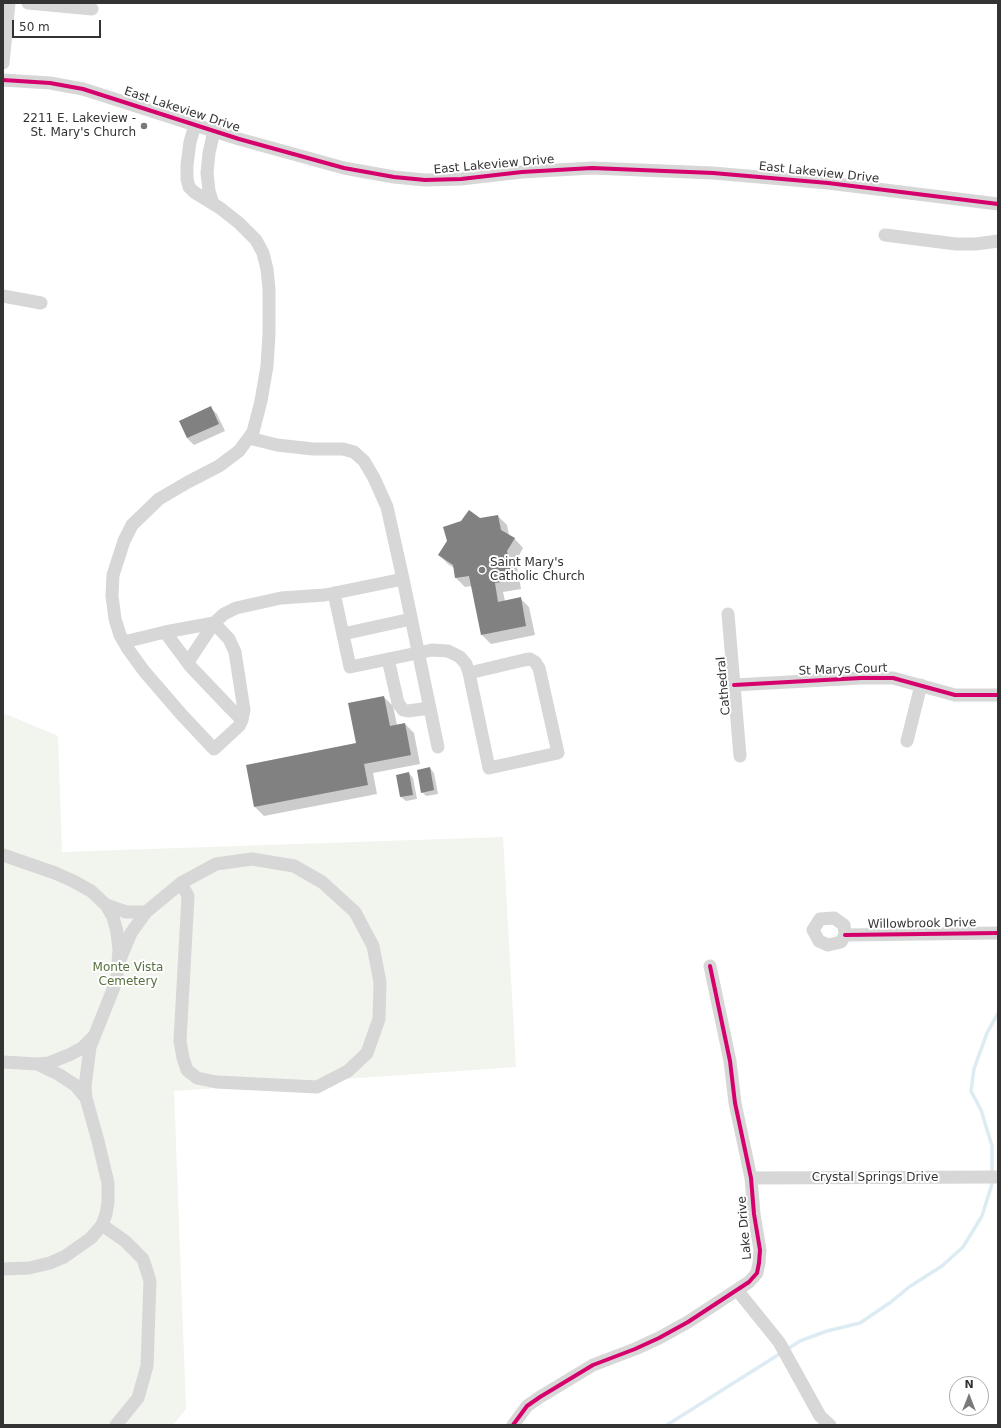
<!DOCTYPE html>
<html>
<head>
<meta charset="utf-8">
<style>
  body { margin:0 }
  #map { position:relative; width:1001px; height:1428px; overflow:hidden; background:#fff; font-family:"DejaVu Sans",sans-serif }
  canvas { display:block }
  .frame { position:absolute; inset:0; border:4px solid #333; pointer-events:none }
  .north { position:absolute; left:949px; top:1376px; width:40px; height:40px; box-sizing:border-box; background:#fff; border:1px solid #adadad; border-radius:50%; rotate:0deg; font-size:11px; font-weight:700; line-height:16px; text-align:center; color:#333 }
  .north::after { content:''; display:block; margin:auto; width:14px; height:18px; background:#7a7a7a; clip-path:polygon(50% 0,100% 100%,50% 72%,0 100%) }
  .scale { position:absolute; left:12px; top:20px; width:89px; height:18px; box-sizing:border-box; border:2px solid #333; border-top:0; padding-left:5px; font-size:12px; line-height:14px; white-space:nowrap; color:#333; -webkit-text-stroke:3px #fff; paint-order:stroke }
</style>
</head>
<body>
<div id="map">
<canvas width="1001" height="1428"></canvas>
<div class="frame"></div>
<div class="north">N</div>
<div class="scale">50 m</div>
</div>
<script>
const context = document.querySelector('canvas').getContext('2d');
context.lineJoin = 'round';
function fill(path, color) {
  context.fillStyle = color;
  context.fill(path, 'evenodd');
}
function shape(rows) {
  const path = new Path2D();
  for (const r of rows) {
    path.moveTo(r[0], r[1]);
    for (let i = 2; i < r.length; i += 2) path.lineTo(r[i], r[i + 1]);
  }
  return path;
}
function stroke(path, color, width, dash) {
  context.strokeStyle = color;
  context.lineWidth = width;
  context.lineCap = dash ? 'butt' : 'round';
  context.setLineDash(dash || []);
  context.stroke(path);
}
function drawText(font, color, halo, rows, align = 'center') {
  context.font = font + ' "DejaVu Sans",sans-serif';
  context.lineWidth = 4;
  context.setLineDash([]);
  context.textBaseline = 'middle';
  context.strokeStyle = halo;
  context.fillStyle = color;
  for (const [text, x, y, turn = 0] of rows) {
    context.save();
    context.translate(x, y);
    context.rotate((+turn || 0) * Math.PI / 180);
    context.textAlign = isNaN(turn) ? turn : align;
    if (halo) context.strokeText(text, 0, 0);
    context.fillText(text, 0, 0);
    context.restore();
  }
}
fill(shape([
  [3,713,58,736,62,852,503,837,516,1067,174,1091,186,1409,173,1425,3,1425]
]), '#f1f5ed');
fill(shape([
  [210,407,217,414,225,431,194,445,187,438,180,421],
  [498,516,507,525,509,535,514,538,523,548,516,561,521,589,503,592,505,601,520,598,529,607,535,635,491,644,482,635,472,586,465,587,456,578,454,568,448,564,439,555,480,519],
  [384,697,393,706,397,725,405,724,414,733,420,764,373,773,377,794,264,816,255,807,357,744],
  [430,768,434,773,438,794,426,796,422,792],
  [409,773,413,778,417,799,406,801,401,797,397,776]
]), '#0003');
stroke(shape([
  [786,1350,800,1341,827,1331,860,1323,891,1302,909,1287,942,1266,963,1247,982,1216,992,1184,992,1146,981,1110,971,1091,974,1069,987,1033,998,1013],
  [667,1425,781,1353]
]), '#ddebf3', 3.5);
fill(shape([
  [211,406,219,424,187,438,179,421],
  [469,510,480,518,498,515,501,530,515,538,507,551,513,580,495,583,498,602,521,597,526,626,481,635,469,576,455,578,453,565,438,555,447,541,443,527,461,521],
  [384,696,390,726,405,723,411,755,364,764,368,785,254,807,246,765,356,743,348,703],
  [430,767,434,790,421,793,417,770],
  [409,772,413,795,400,797,396,775]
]), '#818181');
stroke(shape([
  [28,3,92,9],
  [3,63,9,3],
  [3,80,50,83,83,89,239,139,344,168,394,177,425,180,461,179,522,172,592,168,713,173,828,183,998,204],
  [213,204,209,191,207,173,209,153,214,131],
  [885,235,956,244,976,244,998,241],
  [3,296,41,303],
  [249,438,277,445,313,449,343,449,354,452,364,461,374,478,387,507,403,579,438,747],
  [334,593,350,667,432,650,448,651,460,657,466,664,469,673,489,768,558,753,539,668,535,662,530,659,524,660,469,673],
  [728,614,740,756],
  [165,632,191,667,231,709,242,720],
  [343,634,411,619],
  [124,642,165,632,214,623,229,639,235,652,244,710,242,720,239,726,214,749,181,714,144,671,128,649,120,635,115,619,112,596,113,575,124,541,132,525,159,499,188,482,219,466,239,451,253,432,261,401,267,366,269,334,269,289,267,269,263,253,256,240,239,223,220,208,194,192,189,187,187,179,187,165,190,142,195,125],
  [388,659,398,703,401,707,403,710,408,711,430,708],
  [188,662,214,623,224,614,236,608,281,598,325,595,403,579],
  [734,685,861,678,893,678,955,695,998,695],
  [907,741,921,685],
  [3,855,55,873,73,881,91,891,106,905,113,917,117,932,119,950,117,976,114,987,90,1047,85,1087,86,1098,98,1141,108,1183,108,1202,106,1214,102,1225,91,1238,64,1257,50,1263,29,1268,3,1269],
  [106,905,126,912,146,912],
  [834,918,844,925,845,935,841,942,828,945,819,941,813,930,820,919,834,918],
  [845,935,998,933],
  [119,962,131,933,146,912,181,883,216,864,252,859,294,866,322,882,355,912,373,946,380,982,379,1019,367,1053,348,1071,317,1087,216,1082,197,1078,187,1070,183,1058,180,1041,188,896,181,883],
  [3,1062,37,1064,58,1074,75,1085,86,1098],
  [37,1064,49,1063,71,1054,82,1048,93,1037],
  [751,1178,998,1177],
  [102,1225,125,1241,143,1259,150,1281,147,1366,138,1398,116,1425],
  [737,1290,779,1342,820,1416,830,1425],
  [513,1425,527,1406,540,1397,593,1365,635,1349,659,1338,688,1322,749,1282,757,1273,759,1263,760,1250,754,1214,751,1178,735,1103,730,1061,710,966]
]), '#d7d7d7', 13);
stroke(shape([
  [3,80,50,83,83,89,239,139,344,168,394,177,425,180,461,179,522,172,592,168,713,173,828,183,998,204],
  [734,685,861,678,893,678,955,695,998,695],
  [845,935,998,933],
  [513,1425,527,1406,540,1397,593,1365,635,1349,659,1338,688,1322,749,1282,757,1273,759,1263,760,1250,754,1214,751,1178,735,1103,730,1061,710,966]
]), '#d6006c', 4);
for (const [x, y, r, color] of [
  [144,126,4,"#7a7a7a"],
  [482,570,4,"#7a7a7a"]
]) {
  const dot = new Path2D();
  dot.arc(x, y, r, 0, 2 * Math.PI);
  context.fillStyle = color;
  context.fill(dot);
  stroke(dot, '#fff', 1.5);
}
drawText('12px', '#333', '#fff', [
  ["East Lakeview Drive",182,110,18],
  ["East Lakeview Drive",494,165,-5],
  ["East Lakeview Drive",819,173,6],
  ["St Marys Court",843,670,-2],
  ["Cathedral",724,686,-95],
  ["Willowbrook Drive",922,924,-1],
  ["Crystal Springs Drive",875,1178],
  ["Lake Drive",745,1228,-95]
]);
drawText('12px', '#333', '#fff', [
  ["2211 E. Lakeview -",136,119],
  ["St. Mary's Church",136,133],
  ["Saint Mary's",490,563,"left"],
  ["Catholic Church",490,577,"left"]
], 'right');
drawText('12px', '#56703f', '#fff', [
  ["Monte Vista",128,968],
  ["Cemetery",128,982]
]);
</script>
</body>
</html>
